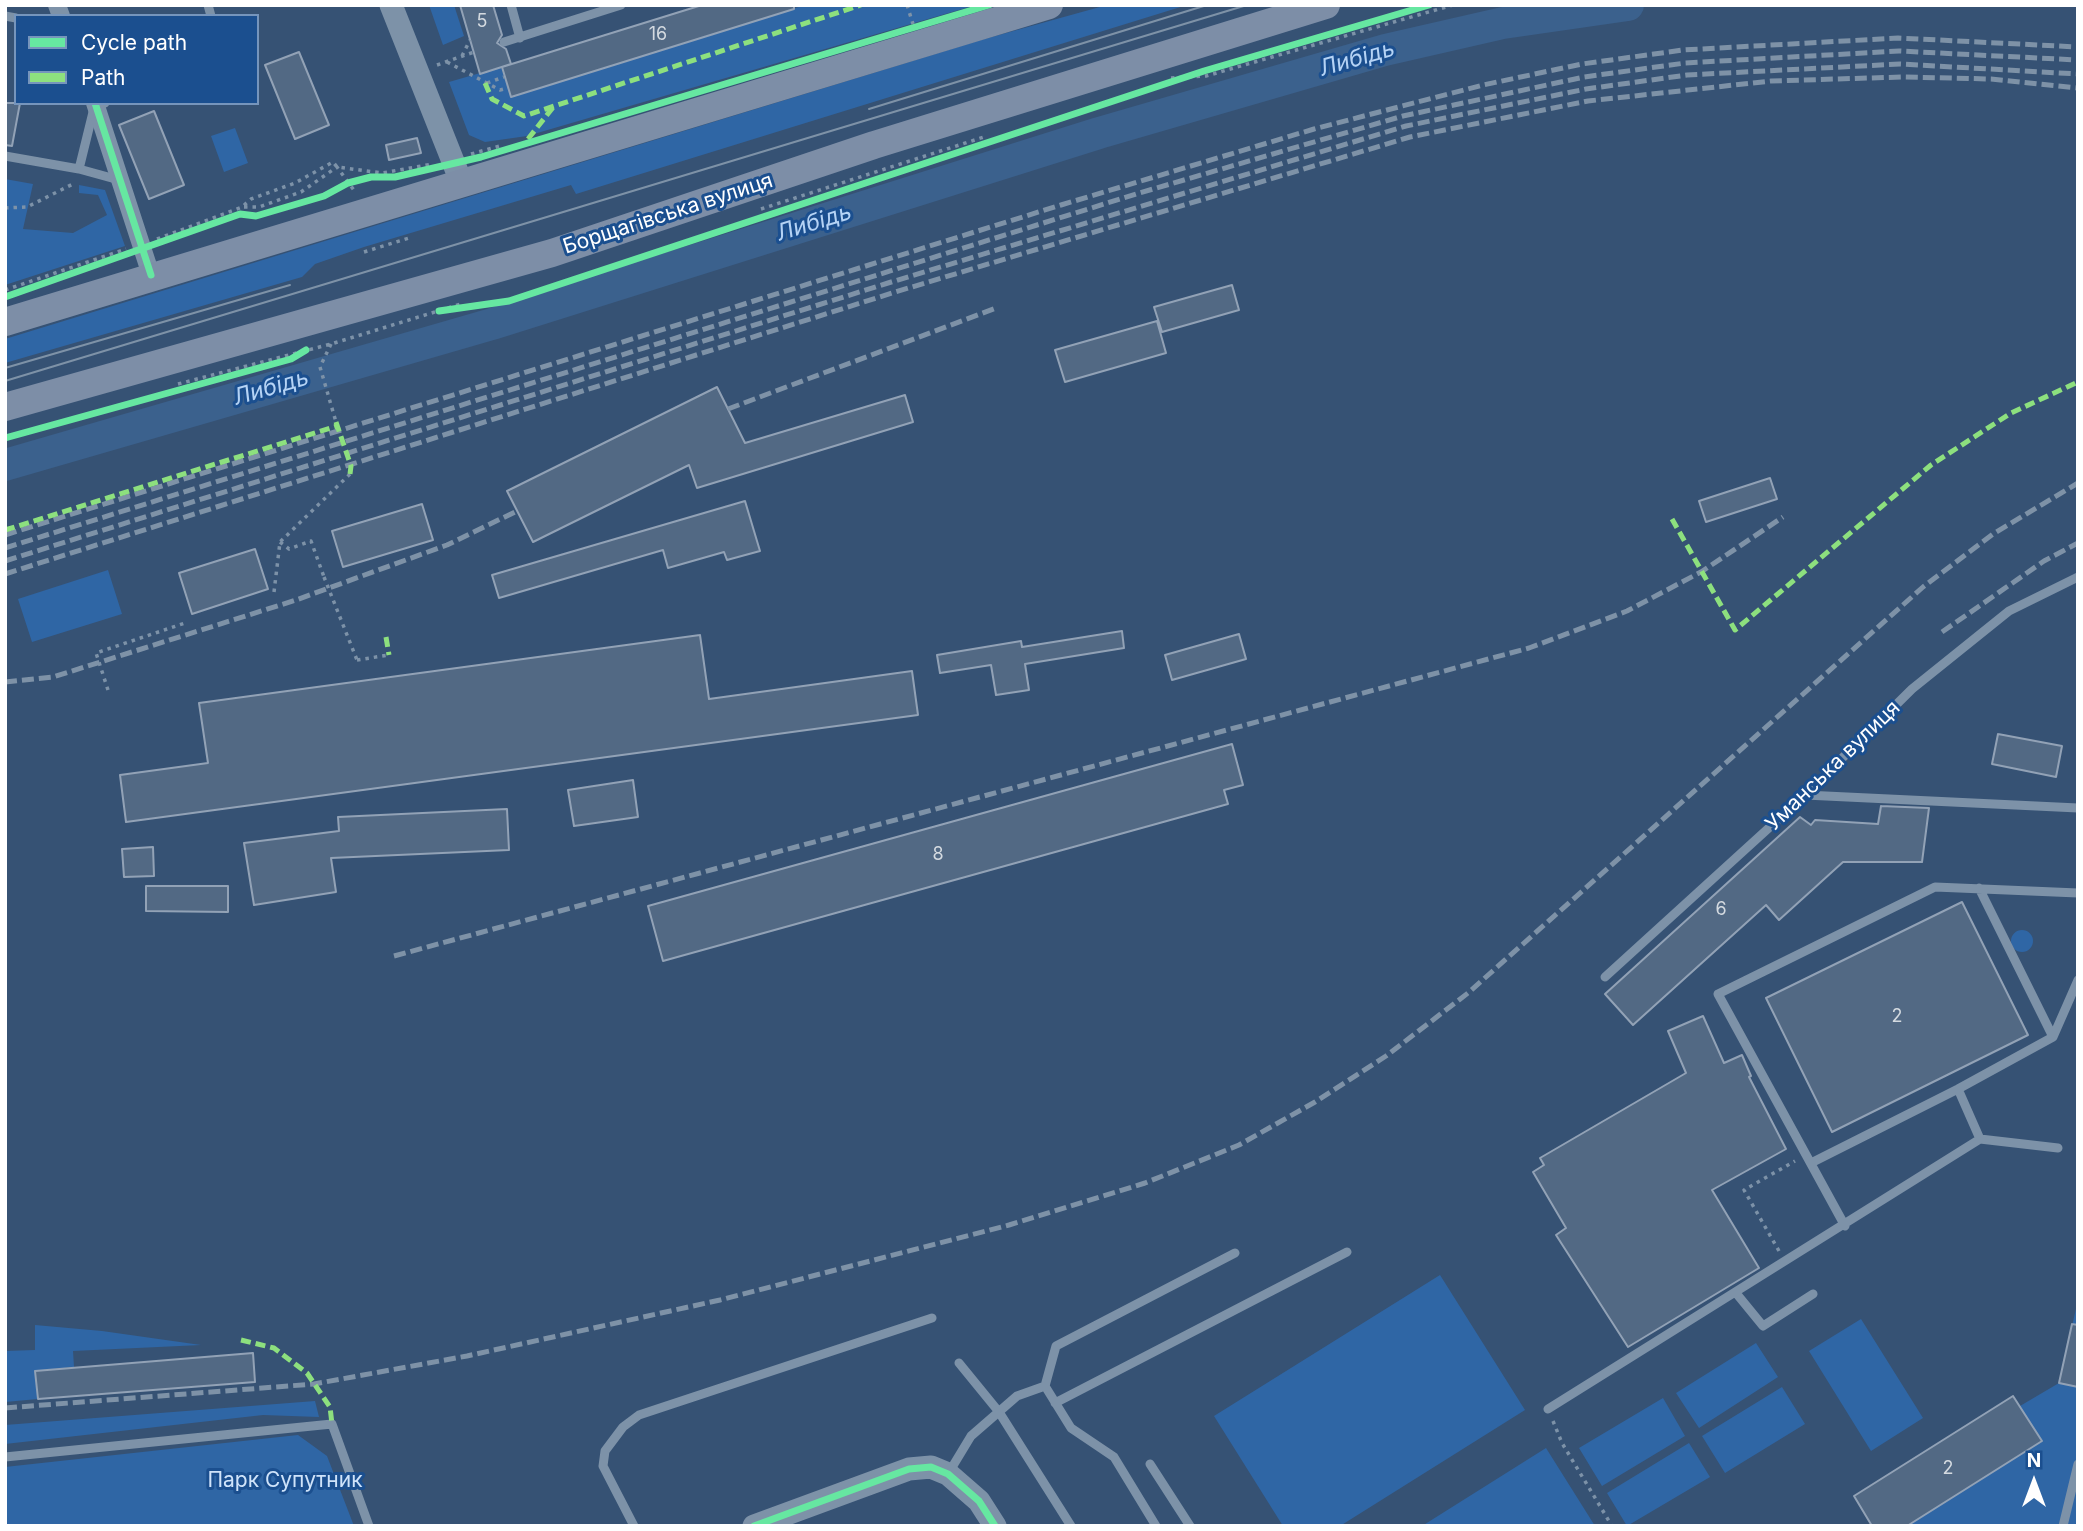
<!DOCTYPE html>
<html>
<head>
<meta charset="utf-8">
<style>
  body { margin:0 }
  #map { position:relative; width:2083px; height:1531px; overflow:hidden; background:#365274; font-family:Inter,sans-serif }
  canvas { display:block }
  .frame { position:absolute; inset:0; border:7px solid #fff; pointer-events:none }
  .legend { position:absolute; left:14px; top:14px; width:245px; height:91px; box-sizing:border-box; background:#1b4f8f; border:2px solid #7695bc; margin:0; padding:9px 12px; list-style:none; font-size:21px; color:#fff }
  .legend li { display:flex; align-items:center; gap:14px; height:35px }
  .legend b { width:35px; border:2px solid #7695bc }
  .north { position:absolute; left:1999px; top:1447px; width:70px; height:70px; -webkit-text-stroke:5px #1b4f8f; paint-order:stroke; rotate:0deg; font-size:19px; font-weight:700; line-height:28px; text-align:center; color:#fff }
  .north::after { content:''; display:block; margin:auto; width:24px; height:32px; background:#fff; clip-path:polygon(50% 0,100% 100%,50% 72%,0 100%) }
</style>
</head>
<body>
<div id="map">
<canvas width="2083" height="1531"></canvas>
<div class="frame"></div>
<ul class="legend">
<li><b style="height:9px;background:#66e7a1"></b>Cycle path</li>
<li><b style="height:9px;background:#8de07e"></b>Path</li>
</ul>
<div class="north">N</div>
</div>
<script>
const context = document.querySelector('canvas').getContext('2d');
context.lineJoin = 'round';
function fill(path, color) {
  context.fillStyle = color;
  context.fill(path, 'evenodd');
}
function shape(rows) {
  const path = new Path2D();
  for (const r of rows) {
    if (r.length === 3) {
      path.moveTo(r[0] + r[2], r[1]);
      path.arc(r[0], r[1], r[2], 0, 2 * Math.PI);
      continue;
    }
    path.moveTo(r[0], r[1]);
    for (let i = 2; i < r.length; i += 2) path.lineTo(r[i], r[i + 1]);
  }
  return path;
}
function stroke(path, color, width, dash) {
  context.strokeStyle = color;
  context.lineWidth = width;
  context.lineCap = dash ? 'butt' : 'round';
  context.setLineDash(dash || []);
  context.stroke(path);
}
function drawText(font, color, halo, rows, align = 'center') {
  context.font = font + ' Inter,sans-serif';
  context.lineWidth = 6;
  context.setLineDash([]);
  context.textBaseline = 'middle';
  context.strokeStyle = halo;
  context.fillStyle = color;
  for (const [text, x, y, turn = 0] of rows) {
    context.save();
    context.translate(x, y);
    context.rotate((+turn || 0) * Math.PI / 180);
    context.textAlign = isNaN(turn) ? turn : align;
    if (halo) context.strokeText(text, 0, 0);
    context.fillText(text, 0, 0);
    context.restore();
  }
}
fill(shape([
  [429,5,454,5,464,36,443,45],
  [805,5,976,5,527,136,485,142,469,135,449,82,501,67,511,97],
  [1107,5,1187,5,576,194,571,185,364,247,315,264,302,277,5,363,5,339,981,40],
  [235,128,248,163,224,172,211,136],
  [5,179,33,184,23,229,73,233,107,215,98,195,79,193,79,185,105,190,125,246,5,285],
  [108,570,122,614,32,642,18,599],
  [2022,941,11],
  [1440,1275,1525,1410,1340,1526,1283,1526,1214,1416],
  [2078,1300,2078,1526,1872,1526,1854,1496,2013,1396,2020,1406,2059,1383],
  [1861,1319,1923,1418,1871,1451,1809,1351],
  [35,1325,102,1331,201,1345,73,1351,74,1367,35,1371,38,1399,5,1402,5,1351,35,1350],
  [1756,1343,1778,1377,1699,1428,1676,1393],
  [1782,1387,1805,1424,1725,1473,1702,1436],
  [1663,1398,1685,1436,1602,1486,1579,1448],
  [315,1401,319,1417,263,1415,5,1444,5,1425],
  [298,1435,327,1456,354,1526,5,1526,5,1467],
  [1689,1443,1710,1477,1627,1526,1607,1493],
  [1546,1448,1595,1526,1422,1526]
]), '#2f66a5');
stroke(shape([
  [5,465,492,324,1099,133,1385,50,1503,23,1628,5]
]), '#3b618d', 32);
const building = shape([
  [460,5,493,5,502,35,497,43,506,49,511,64,480,74,460,5],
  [702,5,794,5,794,9,511,97,502,67,702,5],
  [299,52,329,125,295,139,265,65,299,52],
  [5,103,20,103,12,146,5,145,5,103],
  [154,111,184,185,149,199,119,125,154,111],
  [417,138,421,153,389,160,386,145,417,138],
  [1232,285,1239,310,1162,332,1154,307,1232,285],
  [1157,321,1166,353,1065,382,1055,350,1157,321],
  [717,387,745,443,905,395,913,422,697,488,689,465,533,542,507,491,717,387],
  [1770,478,1777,499,1706,522,1699,501,1770,478],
  [745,501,760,551,727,560,724,552,668,568,663,550,499,598,492,575,745,501],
  [422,504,433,540,343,567,332,531,422,504],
  [255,549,268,589,192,614,179,573,255,549],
  [1122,631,1124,648,1025,664,1029,690,996,695,991,665,940,673,937,655,1021,641,1022,647,1122,631],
  [1239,634,1246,659,1172,680,1165,655,1239,634],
  [700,635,709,699,912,671,918,715,126,822,120,775,208,763,199,703,700,635],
  [1998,734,2062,746,2056,777,1992,764,1998,734],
  [1232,744,1243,785,1224,790,1228,804,663,961,648,906,1232,744],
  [633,780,638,817,574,826,568,790,633,780],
  [1881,806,1929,808,1922,862,1843,862,1779,920,1766,905,1633,1025,1605,994,1800,817,1811,825,1815,820,1878,824,1881,806],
  [507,809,509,850,331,858,336,892,254,905,244,843,339,831,338,817,507,809],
  [153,847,154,876,124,877,122,849,153,847],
  [146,886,228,886,228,912,146,911,146,886],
  [1962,902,2028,1035,1832,1132,1766,998,1962,902],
  [1703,1016,1724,1063,1742,1055,1751,1076,1749,1077,1786,1149,1712,1190,1759,1268,1628,1347,1556,1235,1566,1228,1533,1172,1544,1165,1540,1158,1686,1073,1668,1031,1703,1016],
  [2072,1324,2078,1325,2078,1387,2059,1383,2072,1324],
  [253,1353,255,1382,38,1399,35,1371,253,1353],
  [2013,1396,2042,1441,1907,1526,1872,1526,1854,1496,2013,1396]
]);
fill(building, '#526984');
stroke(building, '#92a2b6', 2);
stroke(shape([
  [907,5,913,24],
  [462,56,470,40],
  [447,62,500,90,508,88],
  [437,65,474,52],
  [1171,78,1206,76,1453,5],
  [487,83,504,77],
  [471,154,500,146],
  [244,207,259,207,301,192,337,167,356,193],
  [5,208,27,207,75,183],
  [761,209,987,136],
  [157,239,242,207,251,199,295,183,333,162,337,167,382,173,433,164],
  [364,252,409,238],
  [5,290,126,249],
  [331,344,320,367,336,422],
  [178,384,331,344,464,303],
  [280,542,289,549,311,541,324,577],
  [274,592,280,542,350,474],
  [357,660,389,655],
  [108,690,96,653,185,623],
  [1779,1251,1744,1190,1795,1161],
  [1553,1421,1562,1443,1612,1526]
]), '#7d92a8', 3.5, [3.5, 5]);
stroke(shape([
  [208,5,211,16],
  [511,5,520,38],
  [5,16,16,18],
  [504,42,621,5],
  [5,156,79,169,119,180],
  [79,169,95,104,105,103],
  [1805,795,2078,808],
  [1979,888,2053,1037],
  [1605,977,1805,795,1912,689,2009,611,2078,577],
  [1958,1089,1980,1139],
  [1811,1163,1958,1089,2053,1037,2078,980],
  [1845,1226,1718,994,1935,887,2078,893],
  [1736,1293,1763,1326,1813,1294],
  [959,1363,999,1412,1071,1526],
  [1055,1403,1347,1252],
  [1548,1409,1980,1139,2058,1148],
  [5,1457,332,1424,369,1526],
  [1150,1464,1190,1526],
  [948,1474,971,1436,1017,1396,1045,1386],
  [634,1526,603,1466,605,1451,623,1427,639,1415,932,1318],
  [1156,1526,1114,1457,1071,1428,1045,1386,1056,1346,1235,1253],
  [2063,1526,2078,1464]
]), '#7d92a8', 9);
stroke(shape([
  [57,5,61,16],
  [95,103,151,275]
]), '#7d92a8', 18);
stroke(shape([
  [391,5,462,184],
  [754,1526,909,1469,931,1467,948,1474,979,1501,995,1526]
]), '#7d92a8', 23);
stroke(shape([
  [5,322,1049,5],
  [5,407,552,253,874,145,1326,5]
]), '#7d8ea7', 28);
stroke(shape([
  [869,109,1207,5],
  [5,368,290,285],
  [5,381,1247,5]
]), '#7e92a7', 2);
stroke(shape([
  [728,409,996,308],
  [5,535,1061,205,1314,129,1483,85,1582,64,1683,50,1898,38,2078,47],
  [5,548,1136,194,1403,116,1584,77,1685,63,1899,51,2078,60],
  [5,561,888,283,1406,126,1586,89,1687,75,1900,64,2078,74],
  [5,574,892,293,1410,137,1588,101,1771,81,1902,77,1991,79,2078,88],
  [1942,632,2044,561,2078,543],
  [5,682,53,677,296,600,447,545,517,511],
  [394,956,1529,648,1627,611,1701,572,1783,517],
  [5,1408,314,1384,467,1356,720,1300,1009,1225,1145,1183,1239,1145,1315,1102,1386,1056,1468,993,1923,587,1993,534,2078,483]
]), '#7e92a7', 5, [12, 5]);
stroke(shape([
  [324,577,357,660]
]), '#7d92a8', 3.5, [3.5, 5]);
stroke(shape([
  [485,83,492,99,524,116,861,5],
  [528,139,554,106],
  [336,422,351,466,350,474],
  [1672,519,1735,630,1931,465,2011,413,2078,382],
  [5,530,337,426],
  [386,637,389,655],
  [241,1340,274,1348,307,1373,330,1407,332,1424]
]), '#8de07e', 5, [10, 5]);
stroke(shape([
  [95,103,151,275],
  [5,297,240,214,256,216,324,196,348,183,371,177,395,177,481,157,989,5],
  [439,311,509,301,1204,71,1429,5],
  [5,438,291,359,306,350],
  [754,1526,909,1469,931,1467,948,1474,979,1501,995,1526]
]), '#66e7a1', 7);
drawText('18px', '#d4dae0', null, [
  ["5",482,22],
  ["16",658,35],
  ["8",938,855],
  ["6",1721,910],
  ["2",1897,1017],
  ["2",1948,1469]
]);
drawText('21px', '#fff', '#1b4f8f', [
  ["Борщагівська вулиця",668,214,-18],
  ["Уманська вулиця",1833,766,-44]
]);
drawText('21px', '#cfe3fa', '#1b4f8f', [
  ["Парк Супутник",285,1481]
]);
drawText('italic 23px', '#b5d3f5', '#1b4f8f', [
  ["Либідь",1357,59,-16],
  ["Либідь",814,223,-17],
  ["Либідь",271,388,-16]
]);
</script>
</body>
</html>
